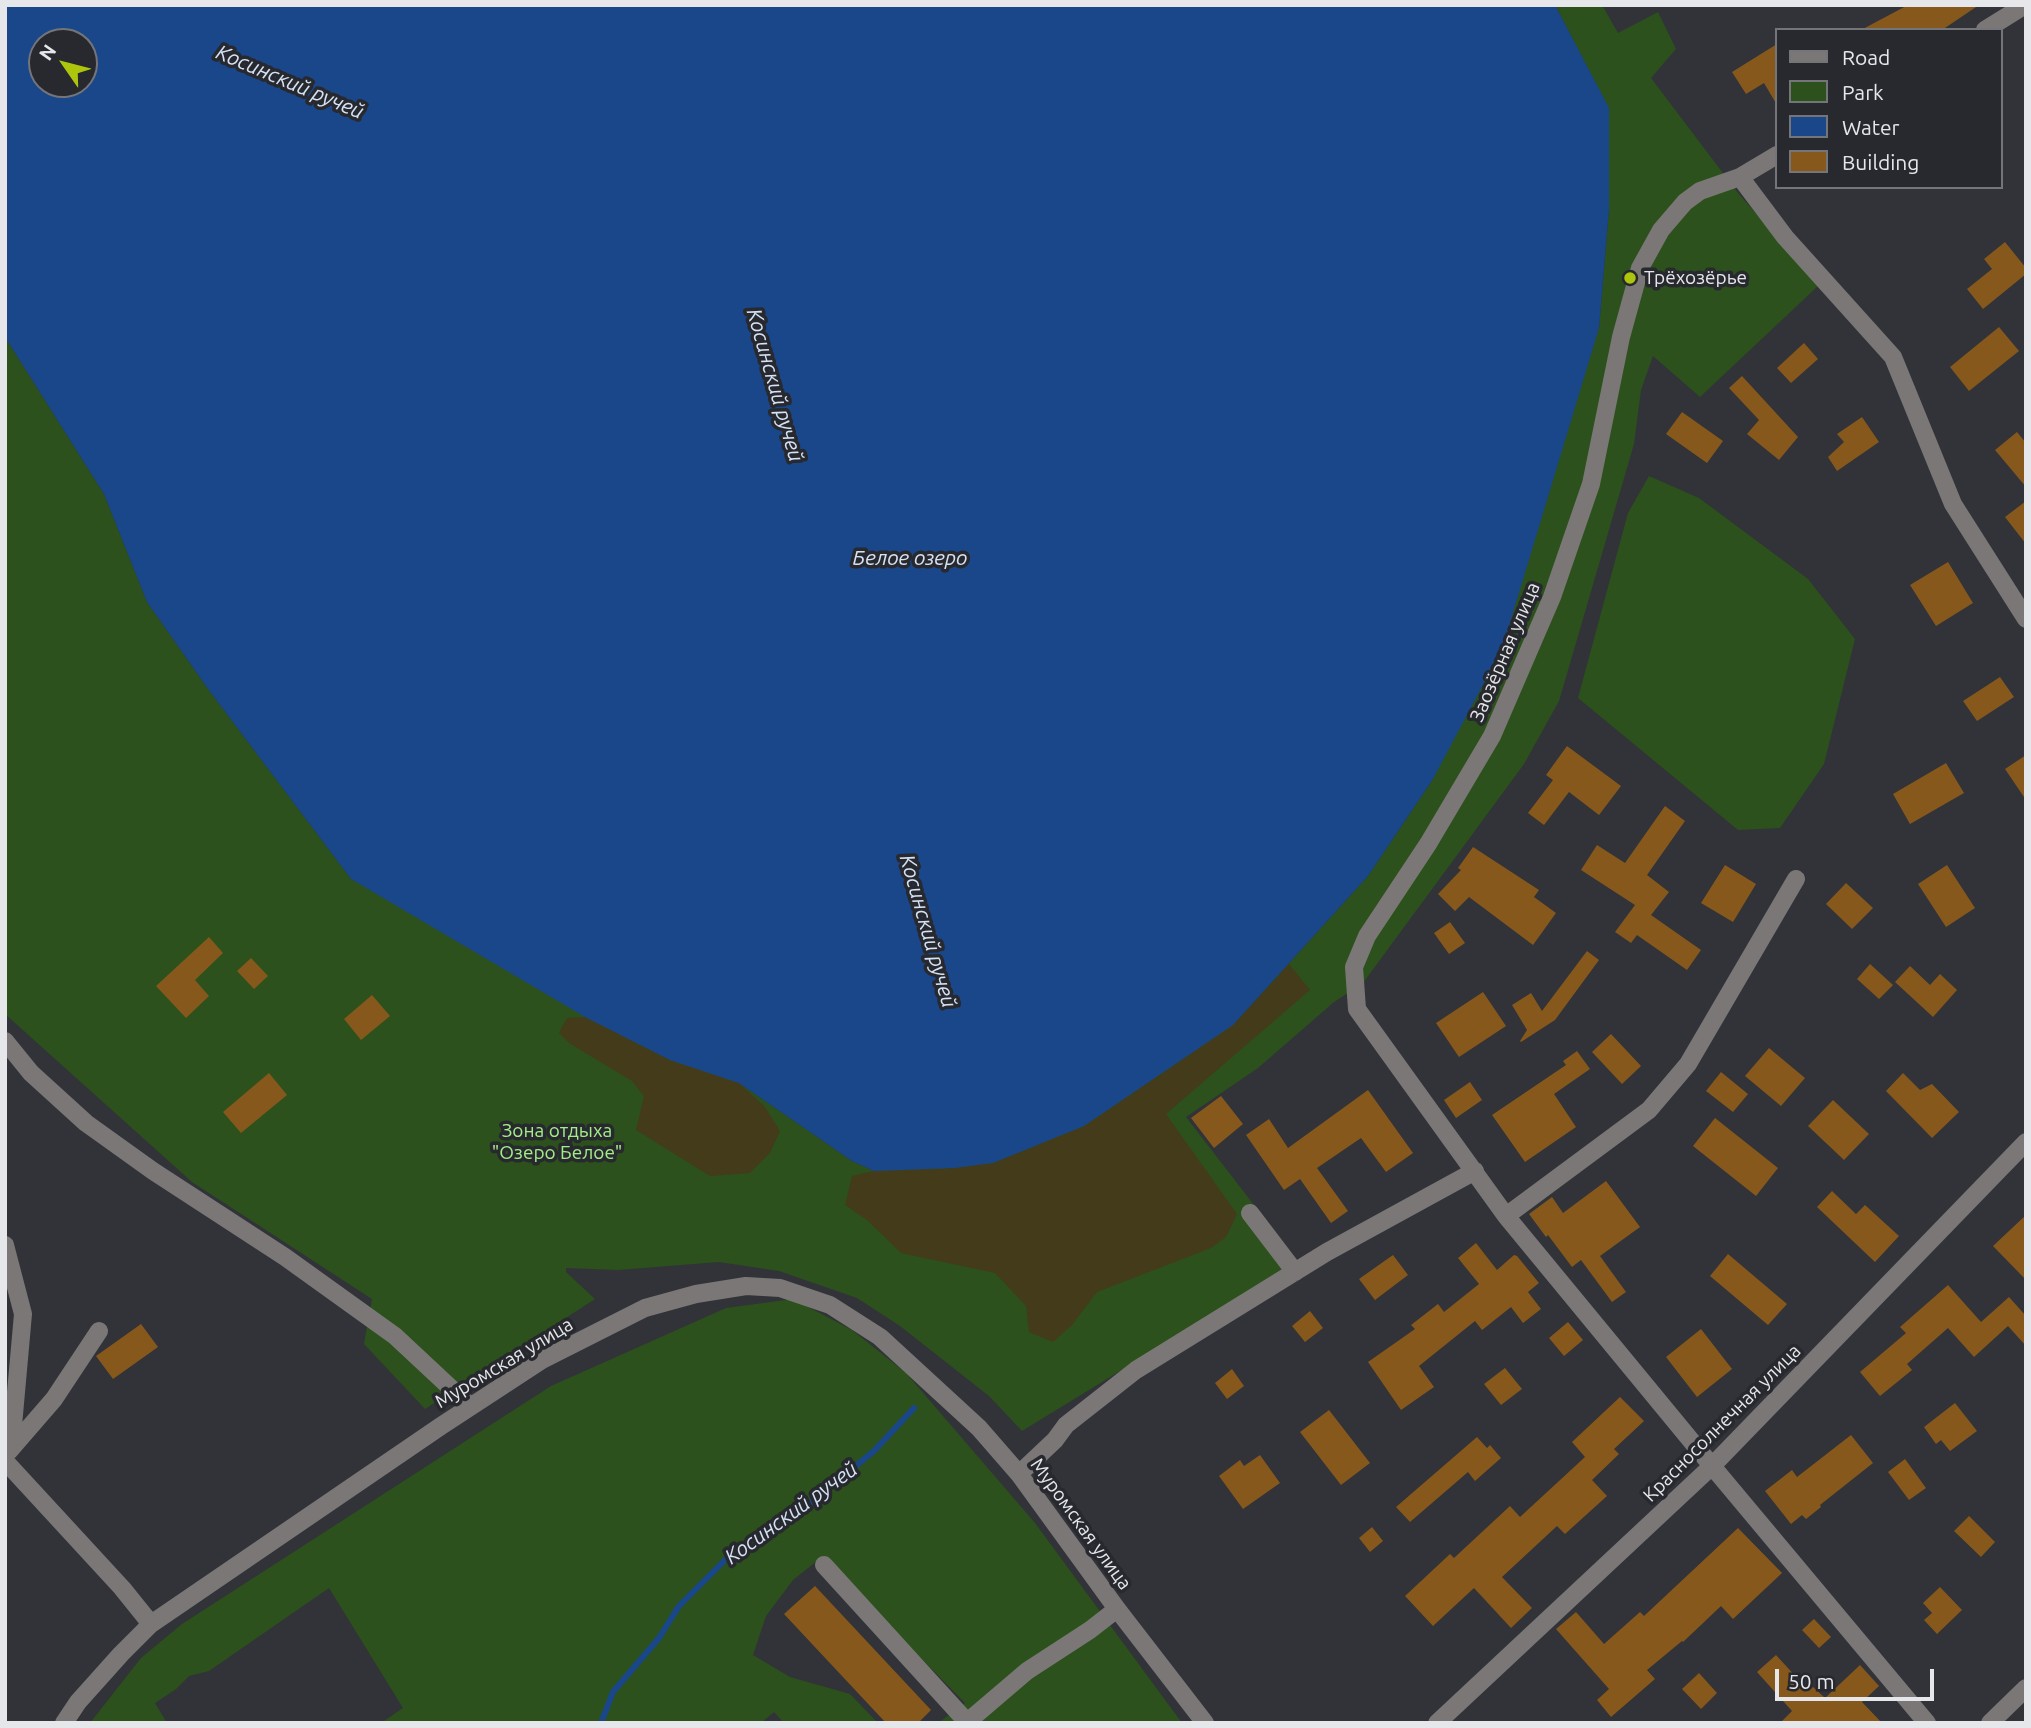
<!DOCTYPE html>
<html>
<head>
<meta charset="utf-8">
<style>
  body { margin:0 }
  #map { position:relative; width:2031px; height:1728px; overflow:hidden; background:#313338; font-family:Ubuntu,sans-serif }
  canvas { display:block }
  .frame { position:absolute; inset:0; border:7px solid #e5e7ea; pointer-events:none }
  .legend { position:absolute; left:1775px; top:28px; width:228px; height:161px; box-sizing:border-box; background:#27292e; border:2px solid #737579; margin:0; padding:9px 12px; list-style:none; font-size:21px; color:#e5e7ea }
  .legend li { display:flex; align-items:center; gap:14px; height:35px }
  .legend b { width:35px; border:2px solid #737579 }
  .north { position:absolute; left:28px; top:28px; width:70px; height:70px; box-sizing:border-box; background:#27292e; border:2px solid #737579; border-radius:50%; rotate:305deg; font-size:19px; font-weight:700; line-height:28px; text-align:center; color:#e5e7ea }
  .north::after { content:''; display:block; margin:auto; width:24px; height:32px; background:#adc60d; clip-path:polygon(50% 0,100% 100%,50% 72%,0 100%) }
  .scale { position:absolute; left:1775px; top:1669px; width:159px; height:32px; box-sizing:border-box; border:4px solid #e5e7ea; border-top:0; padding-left:9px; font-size:21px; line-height:24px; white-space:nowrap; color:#e5e7ea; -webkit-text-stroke:5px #27292e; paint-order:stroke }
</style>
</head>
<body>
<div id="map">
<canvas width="2031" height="1728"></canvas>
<div class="frame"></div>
<ul class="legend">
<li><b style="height:9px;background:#7a7776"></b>Road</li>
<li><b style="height:19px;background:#2c511d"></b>Park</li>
<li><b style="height:19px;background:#1a4789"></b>Water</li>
<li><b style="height:19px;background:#87581c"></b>Building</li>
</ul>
<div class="north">N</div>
<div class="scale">50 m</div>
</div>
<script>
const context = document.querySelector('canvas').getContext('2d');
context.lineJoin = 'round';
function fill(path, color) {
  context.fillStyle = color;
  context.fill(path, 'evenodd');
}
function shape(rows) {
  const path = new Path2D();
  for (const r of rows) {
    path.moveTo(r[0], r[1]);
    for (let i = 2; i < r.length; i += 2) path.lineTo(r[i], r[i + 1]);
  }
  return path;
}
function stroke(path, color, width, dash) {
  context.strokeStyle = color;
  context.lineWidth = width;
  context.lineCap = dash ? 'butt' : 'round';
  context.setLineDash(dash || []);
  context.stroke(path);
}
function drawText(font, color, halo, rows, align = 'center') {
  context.font = font + ' Ubuntu,sans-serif';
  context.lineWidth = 7;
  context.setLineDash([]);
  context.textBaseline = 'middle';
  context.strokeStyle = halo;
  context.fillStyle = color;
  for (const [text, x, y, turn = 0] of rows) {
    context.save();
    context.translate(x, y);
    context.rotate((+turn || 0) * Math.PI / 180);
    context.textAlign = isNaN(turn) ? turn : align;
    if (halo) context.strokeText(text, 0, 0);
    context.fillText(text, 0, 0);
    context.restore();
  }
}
fill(shape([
  [1555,5,1602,5,1618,33,1658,12,1676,49,1651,78,1738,193,1819,285,1700,397,1653,356,1641,390,1634,444,1559,701,1524,764,1363,983,1334,1002,1258,1068,1186,1117,1298,1262,1022,1431,989,1396,900,1326,857,1298,779,1271,719,1262,618,1270,566,1268,566,1272,595,1299,425,1409,364,1344,372,1299,192,1182,5,1014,5,337,104,494,147,602,208,689,351,879,739,1083,852,1161,874,1171,1233,1025,1368,876,1433,779,1599,328,1609,209,1609,109],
  [1649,476,1699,498,1808,579,1855,639,1824,764,1780,828,1738,830,1578,698,1628,513],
  [793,1299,852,1330,906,1373,1035,1523,1182,1723,938,1723,965,1703,822,1557,793,1580,766,1616,753,1655,790,1677,850,1694,878,1723,784,1723,774,1712,761,1723,381,1723,403,1708,329,1588,209,1671,189,1676,176,1689,155,1703,167,1723,90,1723,141,1658,182,1624,551,1386,726,1308]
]), '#2c511d');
fill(shape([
  [1289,964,1310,990,1166,1114,1237,1214,1226,1237,1211,1248,1097,1292,1072,1325,1053,1342,1029,1332,1026,1306,995,1273,901,1253,867,1220,845,1205,852,1176,874,1171,954,1168,993,1163,1084,1126,1233,1025],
  [585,1017,670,1060,739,1083,765,1107,780,1131,770,1153,750,1173,710,1176,636,1130,644,1096,632,1081,569,1043,559,1033,567,1018]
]), '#433b1a');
fill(shape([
  [5,5,1555,5,1609,108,1609,209,1599,328,1502,649,1433,779,1368,876,1233,1025,1084,1126,993,1163,954,1168,874,1171,852,1161,739,1083,670,1060,585,1017,351,879,208,689,147,602,104,494,5,337],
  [42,42,84,42,84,84,42,84]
]), '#1a4789');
stroke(shape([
  [601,1723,613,1692,659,1638,679,1606,735,1550,802,1510,874,1451,914,1408]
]), '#1a4789', 6);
fill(shape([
  [1908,5,1979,5,1942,30,1861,30],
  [1777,44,1777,105,1764,83,1746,94,1732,72],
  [2005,242,2026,268,2026,274,1983,309,1967,289,1992,269,1984,259],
  [1999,327,2019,351,1969,391,1950,367],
  [1804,343,1818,359,1791,383,1777,368],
  [1742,376,1798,437,1779,460,1747,434,1759,420,1729,388],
  [1682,412,1723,441,1707,463,1666,434],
  [1862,417,1879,442,1837,471,1828,457,1844,442,1837,434],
  [2017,432,2026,443,2026,487,1995,450],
  [2026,501,2026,544,2005,517],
  [1948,562,1973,603,1936,626,1910,585],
  [2000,677,2014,697,1977,721,1963,701],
  [1567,746,1621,786,1599,815,1569,792,1544,825,1528,813,1553,780,1546,775],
  [2026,755,2026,800,2005,769],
  [1946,763,1964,793,1910,824,1893,794],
  [1665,806,1685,821,1647,875,1669,892,1651,915,1701,950,1687,970,1637,935,1631,943,1615,932,1635,905,1581,870,1597,845,1625,863],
  [1473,847,1539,890,1534,897,1556,913,1533,945,1469,897,1455,911,1438,894,1461,870,1458,868],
  [1725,865,1756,884,1733,922,1701,903],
  [1947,865,1975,908,1946,927,1918,884],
  [1846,883,1873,908,1852,929,1826,904],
  [1450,922,1465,943,1449,954,1434,933],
  [209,937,223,953,195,980,209,996,186,1018,156,986],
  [1587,951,1599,960,1555,1020,1521,1042,1520,1041,1527,1030,1512,1005,1531,993,1542,1011],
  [251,958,268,976,254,989,237,971],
  [1870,964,1893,985,1879,999,1857,979],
  [1910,966,1930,985,1940,974,1957,990,1933,1017,1895,982],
  [1483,992,1506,1026,1459,1057,1436,1023],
  [372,995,390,1016,361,1040,344,1019],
  [1611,1034,1641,1066,1622,1084,1592,1052],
  [1769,1048,1805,1078,1781,1106,1745,1076],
  [1577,1051,1590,1069,1554,1094,1576,1127,1525,1162,1492,1115,1566,1065,1563,1061],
  [1721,1072,1748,1094,1733,1112,1706,1091],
  [269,1073,287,1095,241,1133,223,1112],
  [1903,1073,1920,1090,1932,1084,1959,1112,1932,1138,1886,1091],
  [1470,1082,1482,1100,1456,1118,1444,1100],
  [1368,1090,1413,1153,1386,1172,1361,1138,1317,1168,1348,1211,1331,1223,1300,1179,1284,1190,1246,1135,1269,1119,1288,1148],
  [1221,1096,1243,1124,1214,1148,1191,1118],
  [1833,1100,1869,1134,1844,1160,1808,1126],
  [1715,1118,1778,1168,1756,1196,1693,1146],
  [1606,1181,1640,1227,1600,1256,1626,1292,1612,1302,1581,1260,1572,1267,1548,1235,1546,1237,1529,1214,1552,1197,1563,1213],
  [1832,1191,1856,1214,1865,1205,1899,1236,1875,1262,1817,1207],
  [2026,1215,2026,1280,1993,1246],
  [1476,1243,1497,1270,1514,1255,1517,1256,1539,1283,1528,1292,1541,1309,1523,1323,1511,1307,1482,1330,1475,1321,1419,1366,1434,1387,1401,1410,1368,1362,1415,1329,1411,1325,1438,1304,1444,1312,1479,1284,1458,1258],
  [1728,1254,1787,1304,1768,1325,1710,1276],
  [1393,1255,1408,1275,1375,1300,1359,1279],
  [1948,1285,1981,1322,2009,1297,2026,1316,2026,1346,2008,1326,1974,1357,1948,1328,1907,1364,1912,1370,1880,1396,1860,1372,1906,1333,1900,1327],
  [1310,1311,1323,1328,1305,1342,1292,1326],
  [1568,1322,1583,1340,1564,1356,1549,1338],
  [141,1324,158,1347,113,1379,96,1356],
  [1701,1329,1732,1369,1697,1397,1666,1357],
  [1505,1368,1522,1389,1501,1405,1484,1384],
  [1232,1369,1244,1386,1227,1399,1215,1383],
  [1620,1397,1644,1421,1614,1449,1619,1454,1592,1480,1607,1496,1565,1534,1557,1526,1502,1577,1532,1608,1511,1628,1474,1588,1433,1626,1405,1596,1450,1554,1454,1558,1510,1506,1520,1517,1585,1457,1572,1442],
  [1955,1403,1977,1431,1950,1451,1941,1440,1936,1444,1924,1427],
  [1329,1410,1370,1463,1341,1485,1300,1432],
  [1851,1435,1873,1463,1820,1505,1821,1507,1806,1519,1802,1515,1791,1524,1765,1491,1792,1470,1797,1477],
  [1477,1437,1487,1448,1490,1445,1501,1458,1475,1481,1468,1472,1410,1522,1396,1507],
  [1260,1455,1280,1483,1243,1509,1219,1476,1240,1460,1244,1466],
  [1905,1459,1926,1488,1909,1500,1888,1472],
  [1969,1516,1995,1542,1981,1557,1954,1531],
  [1372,1527,1383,1541,1370,1552,1359,1538],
  [1738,1528,1782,1573,1733,1619,1721,1606,1683,1642,1682,1641,1647,1670,1655,1679,1611,1717,1597,1700,1609,1689,1556,1629,1576,1612,1604,1644,1640,1612,1644,1616],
  [815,1586,931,1710,918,1723,886,1723,784,1614],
  [1940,1587,1962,1610,1937,1634,1924,1620,1932,1613,1923,1603],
  [1814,1619,1831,1637,1819,1648,1802,1630],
  [1776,1655,1809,1691,1813,1687,1825,1698,1860,1665,1879,1686,1862,1702,1882,1723,1780,1723,1792,1711,1757,1672],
  [1699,1673,1717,1693,1701,1709,1682,1689]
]), '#87581c');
stroke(shape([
  [1985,30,2025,5],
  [1777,155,1740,177,1700,191,1685,202,1661,230,1640,268,1621,337,1591,484,1552,597,1492,736,1428,844,1367,936,1354,967,1357,1009,1506,1216,1712,1466,1927,1723],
  [1740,177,1785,237,1893,357,1953,504,2026,619],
  [5,1041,31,1073,86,1123,153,1171,285,1257,395,1336,470,1406],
  [1250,1213,1295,1272],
  [1506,1216,1649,1110,1688,1064,1796,879],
  [5,1245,23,1314,11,1448],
  [9,1451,54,1399,99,1331],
  [5,1461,122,1588,151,1624],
  [1019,1474,1055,1440,1066,1425,1136,1370,1327,1252,1475,1171],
  [824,1565,968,1723],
  [64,1723,78,1702,121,1654,151,1624,441,1426,542,1360,645,1308,696,1294,746,1286,780,1288,830,1305,880,1337,979,1428,1019,1474,1117,1609,1205,1723],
  [966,1723,1027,1671,1090,1630,1117,1609],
  [1437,1723,1712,1466,2026,1142],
  [1990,1723,2026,1688]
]), '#7a7776', 18);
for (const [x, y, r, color] of [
  [1630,278,7,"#adc60d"]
]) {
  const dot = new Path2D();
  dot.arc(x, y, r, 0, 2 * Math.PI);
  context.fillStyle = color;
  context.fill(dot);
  stroke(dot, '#27292e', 2.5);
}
drawText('19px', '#e5e7ea', '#27292e', [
  ["Трёхозёрье",1644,278]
], 'left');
drawText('19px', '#e5e7ea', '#27292e', [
  ["Заозёрная улица",1505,652,-67],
  ["Муромская улица",504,1363,-31],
  ["Красносолнечная улица",1722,1423,-45],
  ["Муромская улица",1081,1524,54]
]);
drawText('19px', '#a3ec88', '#27292e', [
  ["Зона отдыха",557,1131],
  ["\"Озеро Белое\"",557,1153]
]);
drawText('italic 21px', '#d6e3f7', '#27292e', [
  ["Косинский ручей",290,82,23],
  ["Косинский ручей",775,385,74],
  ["Белое озеро",910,558],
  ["Косинский ручей",928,931,74],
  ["Косинский ручей",791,1513,-36]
]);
</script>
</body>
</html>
